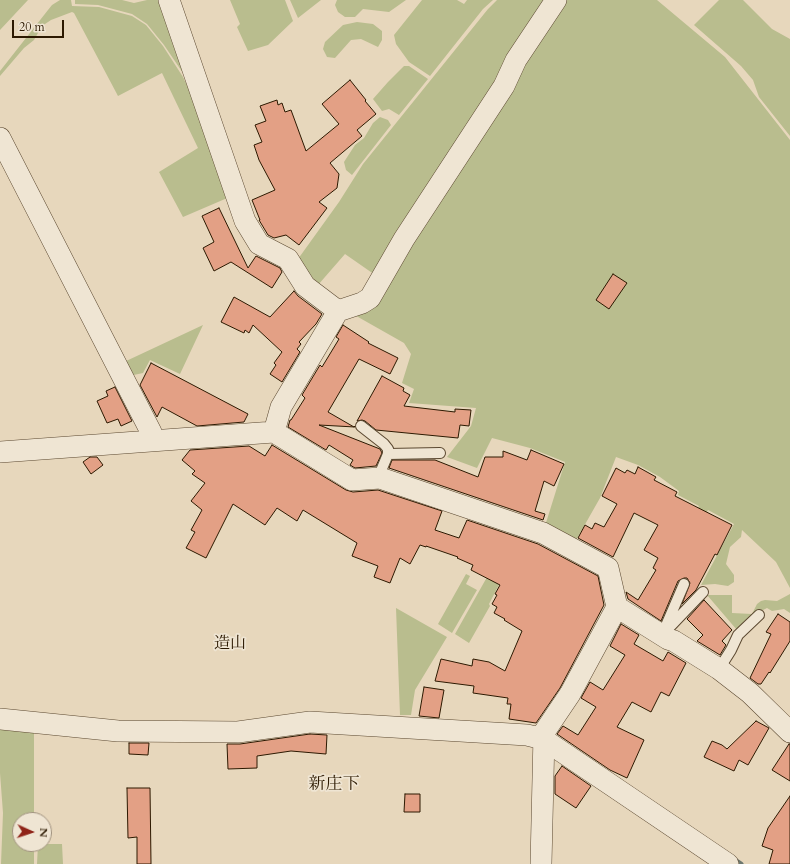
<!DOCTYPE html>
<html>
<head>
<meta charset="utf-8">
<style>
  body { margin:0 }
  #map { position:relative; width:790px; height:864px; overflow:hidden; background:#e7d7bc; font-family:Cardo,serif }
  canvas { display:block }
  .north { position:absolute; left:12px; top:812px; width:40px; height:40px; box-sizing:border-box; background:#efe5d3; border:1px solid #a1937f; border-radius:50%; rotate:93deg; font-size:11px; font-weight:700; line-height:16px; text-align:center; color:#2c1901 }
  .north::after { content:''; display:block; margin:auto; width:14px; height:18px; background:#8f2418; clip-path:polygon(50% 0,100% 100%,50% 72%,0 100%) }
  .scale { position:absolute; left:12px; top:20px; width:52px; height:18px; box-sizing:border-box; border:2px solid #2c1901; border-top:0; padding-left:5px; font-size:12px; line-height:14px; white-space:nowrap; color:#2c1901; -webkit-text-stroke:3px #efe5d3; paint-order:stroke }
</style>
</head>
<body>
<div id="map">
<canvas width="790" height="864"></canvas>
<div class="north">N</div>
<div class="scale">20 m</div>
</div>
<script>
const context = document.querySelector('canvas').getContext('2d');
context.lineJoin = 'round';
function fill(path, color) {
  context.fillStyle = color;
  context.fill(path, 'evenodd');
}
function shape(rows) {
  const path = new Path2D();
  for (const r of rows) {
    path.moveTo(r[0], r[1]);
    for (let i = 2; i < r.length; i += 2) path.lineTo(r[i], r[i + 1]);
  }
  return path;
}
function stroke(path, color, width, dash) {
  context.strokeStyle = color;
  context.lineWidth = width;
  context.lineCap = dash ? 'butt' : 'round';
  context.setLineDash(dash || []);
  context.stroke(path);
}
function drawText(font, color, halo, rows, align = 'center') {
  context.font = font + ' Cardo,"Noto Serif JP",serif';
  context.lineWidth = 3.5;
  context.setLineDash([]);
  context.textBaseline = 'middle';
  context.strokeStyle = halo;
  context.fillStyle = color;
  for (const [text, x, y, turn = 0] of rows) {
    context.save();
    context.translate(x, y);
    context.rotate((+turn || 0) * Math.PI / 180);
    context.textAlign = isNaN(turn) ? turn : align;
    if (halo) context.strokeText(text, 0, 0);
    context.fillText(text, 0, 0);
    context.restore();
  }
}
fill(shape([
  [0,0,28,0,0,30],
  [60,0,71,0,72,6,99,7,132,16,146,25,163,46,183,77,196,104,232,196,183,217,159,172,198,148,162,73,118,96,74,13,72,12,51,20,42,26,34,40,24,48,0,76,0,71,48,10,52,5],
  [75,0,122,0,134,3,147,0,165,0,185,76,164,45,147,24,132,14,98,5,75,4],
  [230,0,285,0,293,21,268,45,248,51,237,27,240,24],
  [290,0,321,0,298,18],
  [337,0,406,0,389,12,363,9,355,17,345,17,338,12,335,5],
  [422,0,457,0,464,4,467,0,493,0,483,9,430,76,409,62,396,44,394,35],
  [497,0,550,0,378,277,345,254,318,285,298,259,339,202,363,164,488,9],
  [563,0,657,0,725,57,790,140,790,588,776,562,742,530,741,537,730,547,726,564,734,575,734,582,728,586,715,584,701,585,734,524,708,510,705,515,697,511,699,506,678,495,679,491,660,477,638,465,616,457,600,498,575,542,545,526,565,462,530,448,492,438,477,468,447,457,471,426,476,408,409,403,414,389,402,383,411,354,404,343,351,313],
  [719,0,743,0,772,29,790,39,790,136,759,97,753,80,741,66,694,25],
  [357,22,373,24,382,31,382,40,378,47,361,39,351,40,335,58,327,57,323,49,325,42,343,25],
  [404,66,409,66,428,79,399,115,389,109,382,111,373,99,388,82],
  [380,117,388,120,391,125,352,175,346,170,344,162,355,145,364,138,373,123],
  [203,325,180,374,150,360,143,373,129,376,124,362],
  [491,570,503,577,489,604,490,606,469,643,455,634],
  [466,574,470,576,466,584,477,590,452,633,438,624],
  [790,594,790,613,784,609,772,611,767,608,757,613,737,630,707,595,732,595,732,613,752,614,757,604,761,601,765,600,777,601],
  [396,608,447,637,415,690,411,715,400,715],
  [0,725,34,727,34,820,20,820,20,844,34,844,34,864,1,864,3,813,0,773],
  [38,844,62,844,63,864,37,864]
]), '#b9bd8e');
stroke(shape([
  [732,858,741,864]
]), '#6d786f', 5);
const building = shape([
  [350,80,366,100,365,101,376,114,357,130,362,136,330,163,339,174,337,188,319,202,327,208,299,245,286,235,274,238,268,235,259,220,260,220,252,200,275,190,259,160,254,145,262,142,255,125,266,121,260,106,277,100,278,105,282,103,285,112,291,110,306,151,339,124,322,104,350,80],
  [219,208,248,268,256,256,280,268,282,272,272,288,231,262,214,271,203,248,214,242,202,216,219,208],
  [613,274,627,283,609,309,596,300,613,274],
  [294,291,298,296,322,314,316,324,299,342,301,344,297,349,300,352,282,382,270,374,276,365,274,363,282,352,253,325,249,333,245,330,244,333,221,322,234,297,270,317,294,291],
  [343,325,369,342,368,343,398,358,390,374,359,359,328,412,354,427,355,426,355,427,319,425,380,449,382,453,376,466,355,468,350,465,353,460,329,445,326,450,288,427,290,420,291,420,305,398,302,395,320,365,322,367,339,339,336,337,343,325],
  [151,363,248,414,244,422,197,426,162,407,157,417,140,385,151,363],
  [382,376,404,388,403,391,410,395,404,406,455,412,455,409,471,410,469,426,460,425,458,438,376,430,365,421,362,420,357,421,382,376],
  [115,387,132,421,121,426,118,419,107,423,97,401,108,396,106,391,115,387],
  [272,445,346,490,353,492,378,490,442,511,435,530,459,538,467,520,538,544,598,576,604,605,560,688,536,723,509,719,511,704,507,704,508,698,473,693,474,686,435,681,441,659,472,666,473,659,489,662,505,671,522,631,504,620,505,619,494,613,497,607,492,604,497,595,495,594,500,585,471,570,473,565,457,558,458,557,426,546,426,547,420,545,410,564,400,558,390,583,374,577,378,566,352,556,357,543,303,510,297,521,277,508,265,525,233,504,206,558,186,548,195,532,191,530,202,510,191,501,205,483,192,474,195,471,182,460,190,450,249,446,265,456,272,445],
  [531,450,564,464,554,486,544,481,535,511,545,514,543,520,389,468,392,460,435,460,478,477,485,457,503,457,503,451,527,460,531,450],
  [90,457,97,457,103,465,91,474,83,462,90,457],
  [638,467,656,477,654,480,677,492,675,496,732,525,717,555,715,554,696,590,682,604,690,583,687,578,684,578,678,581,661,621,628,599,626,592,638,600,656,570,653,568,658,558,644,550,658,525,634,513,613,557,578,538,585,525,592,529,595,523,604,527,617,504,602,496,616,468,625,473,627,470,635,474,638,467],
  [704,600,732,630,722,641,726,645,720,655,697,641,703,635,687,619,704,600],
  [778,614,790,622,790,641,770,673,769,672,761,684,758,684,750,678,771,634,766,632,778,614],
  [621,624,639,635,634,644,663,661,668,652,686,663,669,696,661,692,651,712,632,702,617,727,644,740,627,778,610,770,557,734,563,726,578,735,596,707,581,698,590,682,603,690,625,655,610,646,621,624],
  [424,687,444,690,439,718,419,716,424,687],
  [756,721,769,728,748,765,739,760,734,771,704,757,712,741,722,745,727,749,756,721],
  [310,734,327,735,326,754,291,751,257,756,257,768,228,769,227,744,240,744,310,734],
  [129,743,149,743,148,755,129,754,129,743],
  [789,744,790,744,790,781,772,770,789,744],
  [562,766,591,786,576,808,555,794,555,776,562,766],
  [127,788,150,788,151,864,137,864,137,837,128,838,127,788],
  [405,794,420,794,420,812,404,812,405,794],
  [790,796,790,864,769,864,773,850,762,846,768,828,790,796]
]);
fill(building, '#e3a085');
stroke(building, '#2c1901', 1);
const lane = shape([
  [361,426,384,444,388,449,388,454],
  [378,478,388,454,440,453],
  [665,628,684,584],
  [662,635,703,592],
  [719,669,731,650,738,635,759,615]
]);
const street = shape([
  [169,0,245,221,259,244,288,259,305,286,338,311],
  [0,138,151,432,152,441],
  [0,452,274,432],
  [617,607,668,639,674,641,719,669,750,693,790,732],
  [0,719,118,731,238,732,310,722,527,735,543,739,728,864],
  [541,864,544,735,545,731,570,694,617,607,608,568,543,533,380,478,352,480,274,432,281,407,338,311,362,303,370,298,404,239,504,86,516,60,556,0]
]);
stroke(lane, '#5b4830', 12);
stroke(street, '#5b4830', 22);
stroke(lane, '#efe5d3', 10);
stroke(street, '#efe5d3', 21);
drawText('16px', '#2c1901', '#efe5d3', [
  ["造山",230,644]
]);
drawText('17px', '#2c1901', '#efe5d3', [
  ["新庄下",334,785]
]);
</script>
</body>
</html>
